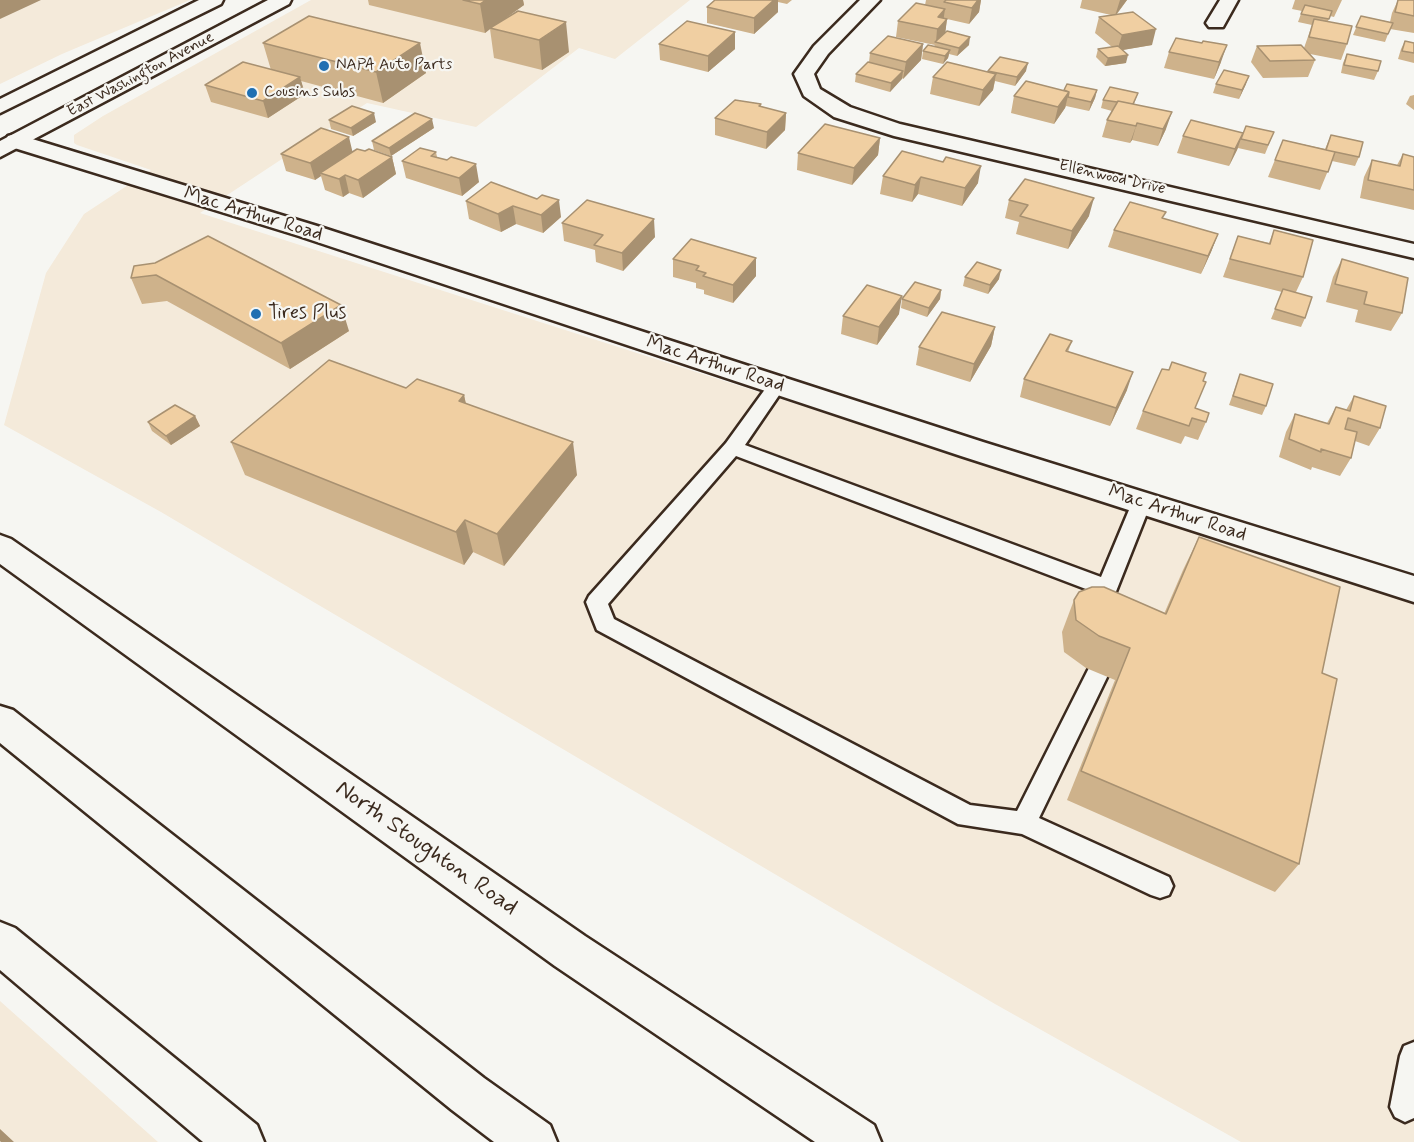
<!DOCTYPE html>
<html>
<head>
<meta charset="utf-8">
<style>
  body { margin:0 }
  canvas { display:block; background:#f6f6f2 }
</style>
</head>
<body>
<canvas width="1414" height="1142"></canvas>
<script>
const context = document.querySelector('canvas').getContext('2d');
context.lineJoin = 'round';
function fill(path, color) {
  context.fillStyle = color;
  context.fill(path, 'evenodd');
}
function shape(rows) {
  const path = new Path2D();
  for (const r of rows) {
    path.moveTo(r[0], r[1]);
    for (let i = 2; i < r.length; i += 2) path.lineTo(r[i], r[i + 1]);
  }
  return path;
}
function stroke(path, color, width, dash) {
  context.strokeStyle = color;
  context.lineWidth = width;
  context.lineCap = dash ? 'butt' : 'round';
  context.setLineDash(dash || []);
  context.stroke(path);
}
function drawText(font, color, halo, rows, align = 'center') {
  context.font = font + ' Mynerve,sans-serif';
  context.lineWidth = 4.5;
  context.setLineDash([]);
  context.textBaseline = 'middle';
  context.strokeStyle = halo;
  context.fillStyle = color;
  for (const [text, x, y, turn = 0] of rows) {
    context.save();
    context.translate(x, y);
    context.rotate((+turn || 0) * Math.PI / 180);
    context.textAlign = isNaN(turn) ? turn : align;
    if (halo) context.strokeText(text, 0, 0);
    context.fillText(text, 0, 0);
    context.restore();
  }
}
fill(shape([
  [0,0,190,0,62,54,0,84],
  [311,0,690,0,615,59,579,48,476,127,367,103,200,213,1414,602,1414,1142,1241,1142,995,1004,161,512,4,425,46,273,84,214,151,170,77,145,74,143,74,135,103,116],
  [0,1001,158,1142,0,1142]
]), '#f4eada');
const service = shape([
  [777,379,786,385,745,445,1101,577,1134,498,1148,498,1151,503,1115,594,1107,596,1099,594,736,456,608,604,614,619,970,805,1017,811,1090,666,1098,664,1106,666,1109,673,1039,818,1169,877,1173,886,1169,895,1160,898,1151,895,1022,834,958,824,597,630,586,602,589,596,726,443,771,381,777,379],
  [1414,1042,1414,1118,1405,1122,1395,1117,1390,1107,1400,1056,1404,1046,1414,1042]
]);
const minor = shape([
  [860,0,880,0,828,54,814,74,820,89,850,107,900,124,1414,244,1414,258,894,136,834,117,804,96,794,74,814,46,860,0],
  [1220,0,1238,0,1223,27,1209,27,1206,23,1220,0],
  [16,134,317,226,983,442,1414,576,1414,602,961,456,299,236,8,146,5,141,8,136,16,134]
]);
const tertiary = shape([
  [0,922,15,928,257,1125,264,1142,203,1142,0,970,0,922]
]);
const primary = shape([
  [199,0,223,0,221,4,0,113,0,99,199,0],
  [268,0,291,0,289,4,0,157,0,141,268,0],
  [0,535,11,539,585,936,874,1125,881,1142,815,1142,555,966,0,564,0,535],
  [0,706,13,710,484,1078,550,1125,557,1142,494,1142,452,1110,0,743,0,706]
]);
stroke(service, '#3b2a1e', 5);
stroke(minor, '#3b2a1e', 5);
stroke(tertiary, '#3b2a1e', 5);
stroke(primary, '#3b2a1e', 5);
fill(service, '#f6f6f2');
fill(minor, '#f6f6f2');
fill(tertiary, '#f6f6f2');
fill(primary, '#f6f6f2');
fill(shape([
  [368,0,523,0,524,5,507,17,569,52,542,70,494,58,490,29,485,33,369,5],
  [715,0,792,0,787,4,778,2,778,12,754,34,707,23,707,7],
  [926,0,981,0,979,12,969,24,947,19,945,33,969,45,957,56,949,54,948,58,943,64,922,59,923,51,934,46,935,45,896,37,898,21,925,5],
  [1082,0,1127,0,1117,14,1152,45,1122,50,1126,63,1105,66,1096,57,1098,49,1112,47,1095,33,1099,17,1111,15,1080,8],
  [1295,0,1342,0,1334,17,1330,16,1328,21,1347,44,1341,60,1310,54,1315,60,1308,77,1263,78,1251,62,1257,46,1304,48,1312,25,1298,22,1302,11,1292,9],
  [1398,0,1414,0,1414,33,1390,29,1385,42,1353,35,1361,16,1390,22,1392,13],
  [1405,41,1414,43,1414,63,1398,59,1401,49],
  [263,43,426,73,383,103,301,81,305,94,268,118,211,102,205,85,271,70],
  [1202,43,1221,62,1214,79,1164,68,1169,52],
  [659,44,735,49,708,72,660,60],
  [923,44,921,60,903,79,902,78,890,92,855,82,856,74,869,62,870,53],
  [1347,54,1378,71,1374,80,1341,73,1343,63],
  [988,71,1026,71,1015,86,995,81,993,90,979,106,930,94,933,77,988,72],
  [1216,84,1246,84,1239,99,1213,93],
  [1064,90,1097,90,1095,98,1089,111,1066,106,1065,108,1054,124,1011,113,1014,96],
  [1138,93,1134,104,1166,129,1158,146,1132,140,1130,143,1102,137,1107,120,1112,111,1101,108,1103,100],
  [1414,95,1414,110,1406,104,1410,96],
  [761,104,761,107,786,113,785,130,766,149,715,135,715,118],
  [329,120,376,122,353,136,331,129],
  [434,128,391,156,374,150,372,141],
  [1243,132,1274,132,1265,154,1238,148,1229,166,1177,153,1183,136],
  [1331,135,1359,157,1355,166,1332,161,1320,190,1268,177,1283,140,1325,149],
  [880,138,878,155,852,185,797,170,798,153],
  [353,151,365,151,392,157,396,174,363,198,349,193,343,197,325,190,321,176,315,180,286,171,281,154],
  [902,151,978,183,962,206,918,194,912,202,880,194,883,176],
  [436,152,437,157,479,182,462,196,406,178,402,161],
  [1403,154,1414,157,1414,210,1360,198,1364,177,1372,160,1397,165],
  [537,199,561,217,543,233,516,224,501,232,469,219,466,201],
  [1009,200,1089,216,1068,249,1016,234,1019,222,1005,218],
  [1163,219,1218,234,1211,252,1201,274,1108,247,1114,230],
  [562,223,655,237,623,271,596,262,595,250,564,241],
  [1274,230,1303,277,1296,292,1305,318,1301,327,1271,319,1282,292,1223,277,1238,236,1269,243],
  [756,258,756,276,733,303,704,294,704,290,696,288,696,283,673,277,673,259],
  [1342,259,1402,313,1391,331,1355,322,1358,310,1326,302,1333,277],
  [134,266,349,331,290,369,167,301,142,304,131,278],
  [965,277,999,279,988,294,963,286],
  [941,290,940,299,927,317,901,308,902,299],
  [899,314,877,345,841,334,843,316],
  [995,327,991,346,970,382,916,365,919,347],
  [1072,341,1068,352,1127,390,1110,426,1020,397,1024,379],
  [1240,374,1266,406,1262,415,1229,405],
  [1203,381,1195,408,1206,422,1198,440,1185,436,1181,444,1136,429,1143,411],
  [406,388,464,395,466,404,577,475,504,566,473,552,464,565,245,475,231,442],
  [1354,396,1380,428,1369,446,1355,441,1351,458,1340,476,1312,467,1311,470,1279,457,1286,432,1295,414,1327,423,1336,407,1346,410],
  [195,416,200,426,171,445,152,431,148,422],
  [1199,537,1322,673,1299,864,1275,892,1067,800,1115,680,1086,668,1064,652,1062,632,1074,600,1164,614,1183,570]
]), '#ceb28b');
fill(shape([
  [0,0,41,0,0,19],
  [486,0,523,0,524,5,492,28,490,28,490,29,485,33,480,4],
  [774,0,778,0,778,12,754,34,754,18],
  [978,0,981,0,979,12,969,24,972,8],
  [1120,0,1127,0,1115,16],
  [945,9,943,23,947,19,945,35,936,42,938,17],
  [566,22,569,52,542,70,539,40],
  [1156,29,1152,45,1117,51,1122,35],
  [735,32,735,49,708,72,708,56],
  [970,37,969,45,957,56,959,48],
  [420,43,426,73,383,103,376,72],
  [923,44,921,60,903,79,906,62],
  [1227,45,1221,62,1214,79,1219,62],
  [950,50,948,58,943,64,945,56],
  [1128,55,1126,63,1105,66,1108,58],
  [1028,63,1026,71,1015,86,1017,77],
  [903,71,902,79,890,92,891,83],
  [996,74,993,90,979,106,983,90],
  [1249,76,1246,84,1239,99,1242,90],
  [300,77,305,94,268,118,263,101],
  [1097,90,1095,98,1089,111,1091,102],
  [1069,92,1065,108,1054,124,1058,107],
  [1172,112,1166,129,1158,146,1163,129],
  [374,113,376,122,353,136,351,128],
  [786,113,785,130,766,149,767,132],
  [432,119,434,128,391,156,389,148],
  [1137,123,1132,140,1130,143,1136,126],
  [1243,133,1237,150,1229,166,1235,149],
  [349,137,353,154,320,173,321,176,315,180,310,163],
  [880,138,878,155,852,185,854,168],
  [392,157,396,174,363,198,358,180],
  [476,164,479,182,462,196,459,178],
  [981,166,978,183,962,206,965,188],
  [345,175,349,193,343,197,339,179],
  [921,177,918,194,912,202,915,185],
  [1094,198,1089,216,1068,249,1072,231],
  [559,200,561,217,543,233,541,215],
  [513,206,516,224,501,232,498,214],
  [654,219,655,237,623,271,622,253],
  [1218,234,1211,252,1201,274,1208,256],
  [756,258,756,276,733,303,733,285],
  [1001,270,999,279,988,294,990,285],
  [941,290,940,299,927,317,929,308],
  [902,296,899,314,877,345,879,327],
  [341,305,349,331,290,369,281,343],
  [995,327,991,346,970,382,974,364],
  [1133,372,1127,390,1110,426,1116,408],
  [464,395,471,429,459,401],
  [195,416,200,426,171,445,166,436],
  [573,442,577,475,504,566,497,534],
  [465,520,473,552,464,565,456,532],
  [0,1129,14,1142,1,1142,0,1141]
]), '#a89171');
const building = shape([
  [463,0,486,0,480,4,463,0],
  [715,0,774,0,754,18,707,7,715,0],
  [946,0,978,0,972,8,944,2,946,0],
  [1398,0,1414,0,1414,16,1395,12,1398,0],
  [916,3,945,9,938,17,947,19,938,29,898,21,916,3],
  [1305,5,1332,11,1329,19,1301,14,1305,5],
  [518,11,566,22,539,40,490,28,518,11],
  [1133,12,1156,29,1122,35,1099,17,1133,12],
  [309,16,420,43,376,72,263,43,309,16],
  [1361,16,1393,23,1388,34,1356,27,1361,16],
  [1314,19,1352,26,1347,44,1309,37,1314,19],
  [687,21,735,32,708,56,659,44,687,21],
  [947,31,970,37,959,48,935,42,947,31],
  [888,36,923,44,906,62,870,53,888,36],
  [1176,38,1202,43,1203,41,1227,45,1219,62,1169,52,1176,38],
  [1405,41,1414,43,1414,53,1402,51,1405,41],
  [928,45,950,50,945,56,923,51,928,45],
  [1301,45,1315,60,1270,61,1257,46,1301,45],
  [1118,46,1128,55,1108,58,1098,49,1118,46],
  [1347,54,1381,61,1378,71,1344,65,1347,54],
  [1000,57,1028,63,1017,77,988,71,1000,57],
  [243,62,300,77,263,101,205,85,243,62],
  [868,62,903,71,891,83,856,74,868,62],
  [947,62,996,74,983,90,933,77,947,62],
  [1224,70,1249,76,1242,90,1216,84,1224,70],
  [1026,81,1069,92,1058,107,1014,96,1026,81],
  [1067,84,1097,90,1091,102,1068,97,1069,92,1064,90,1067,84],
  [1110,87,1138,93,1133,104,1118,101,1117,102,1103,100,1110,87],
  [735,100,761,104,759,106,786,113,767,132,715,118,735,100],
  [1118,101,1172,112,1163,129,1137,123,1136,126,1107,120,1118,101],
  [352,106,374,113,351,128,329,120,352,106],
  [415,113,432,119,389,148,372,141,415,113],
  [1191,120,1243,133,1235,149,1183,136,1191,120],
  [825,124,880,138,854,168,798,153,825,124],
  [1246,126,1274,132,1268,145,1241,139,1246,126],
  [321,128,349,137,310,163,281,154,321,128],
  [1331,135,1363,142,1359,157,1326,150,1331,135],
  [1283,140,1335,152,1328,172,1275,160,1283,140],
  [420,148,436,152,431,156,447,160,451,157,476,164,459,178,402,161,420,148],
  [357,149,365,151,369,149,392,157,358,180,345,175,339,179,320,173,357,149],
  [902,151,943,162,946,157,981,166,965,188,921,177,915,185,883,176,902,151],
  [1403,154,1414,157,1414,190,1368,180,1372,160,1400,166,1403,154],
  [1025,179,1094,198,1072,231,1020,216,1028,205,1009,200,1025,179],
  [491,182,537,199,542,195,559,200,541,215,513,206,498,214,466,201,491,182],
  [587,200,654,219,622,253,594,245,603,235,562,223,587,200],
  [1130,202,1166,212,1162,218,1218,234,1208,256,1114,230,1130,202],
  [1274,230,1313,240,1303,277,1230,259,1238,236,1270,244,1274,230],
  [208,236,341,305,281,343,156,275,131,278,134,266,155,263,208,236],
  [691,239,756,258,733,285,703,276,706,273,696,270,699,266,673,259,691,239],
  [1342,259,1408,278,1402,313,1364,304,1367,292,1335,284,1342,259],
  [977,262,1001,270,990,285,965,277,977,262],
  [915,282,941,290,929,308,902,299,915,282],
  [867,285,902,296,879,327,843,316,867,285],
  [1283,289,1312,297,1305,318,1275,309,1283,289],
  [942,312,995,327,974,364,919,347,942,312],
  [1050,334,1072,341,1066,351,1133,372,1116,408,1024,379,1050,334],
  [329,360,406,388,417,379,464,395,459,401,573,442,497,534,465,520,456,532,231,442,329,360],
  [1172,362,1206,373,1203,381,1206,382,1195,408,1209,413,1206,422,1192,418,1189,426,1143,411,1162,369,1169,370,1172,362],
  [1240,374,1273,384,1266,406,1233,396,1240,374],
  [1354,396,1386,406,1380,428,1348,418,1345,429,1357,432,1351,458,1321,449,1321,452,1289,439,1295,414,1329,424,1336,407,1350,411,1354,396],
  [175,405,195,416,166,436,148,422,175,405],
  [1199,537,1340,587,1322,673,1337,679,1299,864,1081,771,1130,648,1099,636,1076,620,1074,600,1079,592,1092,587,1104,587,1166,614,1199,537]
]);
fill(building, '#f0cfa2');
stroke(building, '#a89171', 1.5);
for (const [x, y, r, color] of [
  [324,66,6,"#1f6fb2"],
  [252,93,6,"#1f6fb2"],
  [256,314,6,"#1f6fb2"]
]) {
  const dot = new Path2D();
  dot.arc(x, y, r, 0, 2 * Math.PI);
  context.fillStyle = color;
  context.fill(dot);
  stroke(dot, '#f6f6f2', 2);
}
drawText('16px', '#3b2a1e', '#f6f6f2', [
  ["NAPA Auto Parts",336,66],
  ["Cousins Subs",264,93]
], 'left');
drawText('16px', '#3b2a1e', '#f6f6f2', [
  ["East Washington Avenue",141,75,-28],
  ["Ellenwood Drive",1112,178,13]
]);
drawText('20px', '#3b2a1e', '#f6f6f2', [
  ["Mac Arthur Road",253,215,17],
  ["Mac Arthur Road",715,365,18],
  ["Mac Arthur Road",1177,514,18]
]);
drawText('20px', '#3b2a1e', '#f6f6f2', [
  ["Tires Plus",268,314]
], 'left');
drawText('24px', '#3b2a1e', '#f6f6f2', [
  ["North Stoughton Road",426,849,35]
]);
</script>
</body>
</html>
